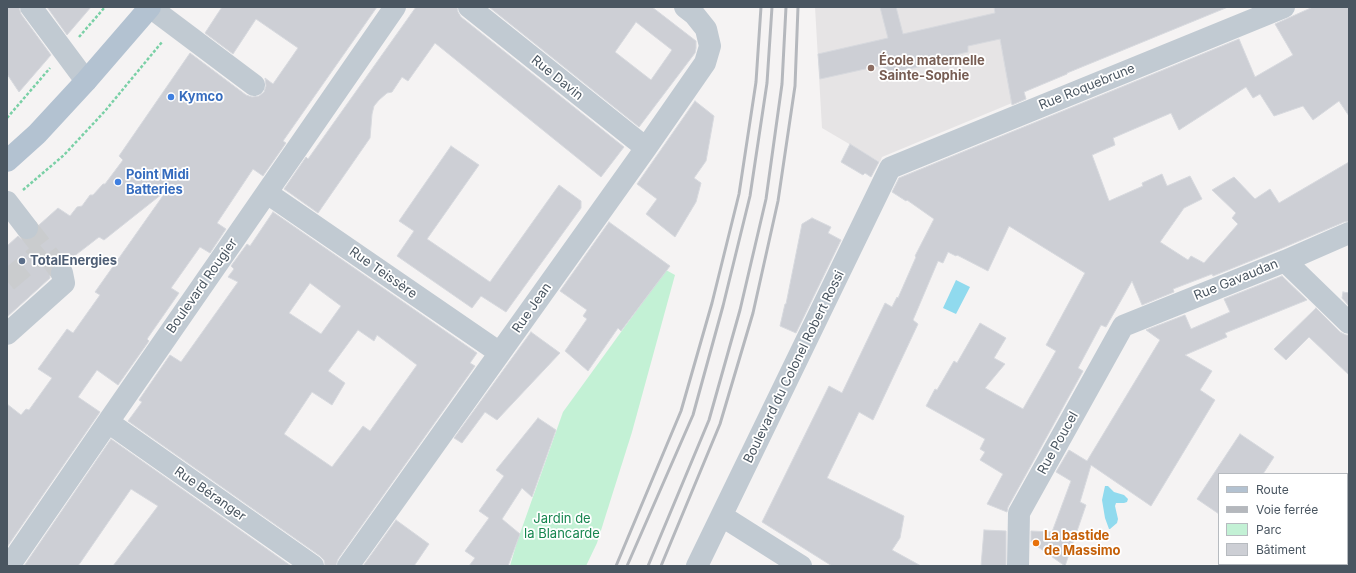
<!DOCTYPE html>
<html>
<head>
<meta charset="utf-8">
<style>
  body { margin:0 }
  #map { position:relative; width:1356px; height:573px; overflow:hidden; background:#f5f3f3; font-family:Inter,sans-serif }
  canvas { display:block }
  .frame { position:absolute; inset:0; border:8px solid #4a5661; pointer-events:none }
  .legend { position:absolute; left:1218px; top:473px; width:130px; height:92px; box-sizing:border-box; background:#fff; border:1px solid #b7bbc0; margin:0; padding:5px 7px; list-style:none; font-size:12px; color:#4a5661 }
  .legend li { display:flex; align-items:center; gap:8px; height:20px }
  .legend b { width:20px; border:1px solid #b7bbc0 }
</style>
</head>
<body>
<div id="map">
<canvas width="1356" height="573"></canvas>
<div class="frame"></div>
<ul class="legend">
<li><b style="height:5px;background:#b3c2d1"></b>Route</li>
<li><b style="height:5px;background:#b5b8bd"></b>Voie ferrée</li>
<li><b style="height:11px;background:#c3f1d5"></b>Parc</li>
<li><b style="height:11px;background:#cdcfd5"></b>Bâtiment</li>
</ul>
</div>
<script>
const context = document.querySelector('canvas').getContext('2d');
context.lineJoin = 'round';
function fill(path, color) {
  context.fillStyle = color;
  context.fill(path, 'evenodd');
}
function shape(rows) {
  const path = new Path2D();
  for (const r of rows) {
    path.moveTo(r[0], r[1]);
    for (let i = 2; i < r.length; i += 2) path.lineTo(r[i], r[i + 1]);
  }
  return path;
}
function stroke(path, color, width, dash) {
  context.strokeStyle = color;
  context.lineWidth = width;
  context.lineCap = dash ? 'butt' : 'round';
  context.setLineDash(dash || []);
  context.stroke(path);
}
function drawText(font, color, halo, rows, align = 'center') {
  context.font = font + ' Inter,sans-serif';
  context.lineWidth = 3.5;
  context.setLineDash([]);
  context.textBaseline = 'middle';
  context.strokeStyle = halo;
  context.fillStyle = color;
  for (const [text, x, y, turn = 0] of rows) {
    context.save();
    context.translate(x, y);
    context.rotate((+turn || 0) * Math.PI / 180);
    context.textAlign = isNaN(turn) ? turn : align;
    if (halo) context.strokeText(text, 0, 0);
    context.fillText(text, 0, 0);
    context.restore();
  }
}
fill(shape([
  [815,7,994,7,1012,103,882,157,880,162,822,128]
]), '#e6e4e5');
fill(shape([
  [666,270,675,275,632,432,597,543,586,566,510,566,517,542,563,412]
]), '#c3f1d5');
fill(shape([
  [956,280,970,287,956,314,943,308],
  [1105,486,1108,486,1114,492,1124,495,1128,499,1127,502,1124,503,1116,503,1115,506,1118,519,1117,523,1110,529,1109,529,1105,518,1102,500]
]), '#90daee');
const building = shape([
  [7,7,19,7,21,14,51,55,19,92,7,74,7,7],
  [47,7,91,7,67,35,47,7],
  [222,7,377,7,283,141,286,143,263,176,253,169,217,223,226,229,210,253,200,247,171,288,179,293,147,339,149,341,118,385,97,370,78,397,100,412,7,547,7,404,21,415,26,409,29,410,52,378,38,369,67,329,73,333,100,295,95,292,167,190,104,240,99,237,68,261,71,264,66,261,60,261,54,263,50,269,50,278,7,317,7,246,18,236,23,240,28,240,34,238,39,232,39,225,58,208,70,216,77,207,82,206,90,195,93,195,103,184,105,184,123,160,119,156,190,53,246,95,252,97,259,96,264,92,266,86,265,78,273,84,298,48,256,19,233,54,205,33,222,7],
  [416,7,457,7,458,12,461,17,624,147,601,177,435,43,408,81,402,77,392,92,387,93,379,100,374,106,372,114,370,138,318,213,287,191,284,189,306,157,308,159,416,7],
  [489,7,652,7,696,41,696,48,695,53,639,127,489,7],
  [636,22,672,50,651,80,615,52,636,22],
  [880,7,896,7,903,34,995,13,994,7,1228,7,1067,73,1067,74,1024,92,1026,99,1012,105,1000,39,968,46,968,52,927,61,928,65,885,74,883,65,820,79,818,54,888,38,880,7],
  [1313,7,1349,7,1349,116,1339,101,1313,120,1303,106,1274,116,1260,94,1253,98,1246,87,1179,130,1171,113,1113,138,1115,145,1092,155,1109,201,1143,186,1142,183,1162,174,1167,186,1190,176,1202,199,1184,208,1160,242,1188,260,1191,256,1204,263,1238,224,1232,218,1236,213,1212,190,1234,177,1255,199,1270,189,1279,203,1349,162,1349,221,1344,222,1280,249,1213,276,1212,274,1173,289,1174,292,1142,305,1132,281,1106,327,1101,325,1078,368,1083,371,1008,507,1007,512,987,504,1003,474,980,460,985,452,980,449,985,439,926,406,935,389,937,390,954,361,957,363,980,323,1006,338,994,358,1005,364,985,388,1023,409,1056,351,1046,345,1085,273,1009,226,988,271,957,255,956,256,948,252,943,263,938,261,913,320,918,324,873,420,859,412,827,478,904,516,900,538,892,550,921,566,832,566,762,522,829,386,842,393,885,303,892,307,897,297,898,298,916,257,915,256,934,219,907,200,906,201,892,192,899,178,1239,39,1255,77,1293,55,1275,24,1313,7],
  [695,101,714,116,706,161,694,178,701,183,696,202,675,237,646,214,657,199,637,184,695,101],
  [850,144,879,162,871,177,865,173,863,175,841,162,850,144],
  [451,146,479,165,427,239,490,282,559,185,581,201,581,208,506,312,481,296,472,308,397,256,414,231,399,221,451,146],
  [273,212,477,353,470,363,475,366,338,559,336,566,325,566,324,560,320,556,128,421,142,402,139,400,170,355,181,362,238,282,228,277,234,269,231,266,247,244,250,246,273,212],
  [310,283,341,306,321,334,289,313,310,283],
  [358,330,374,341,377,335,417,365,370,431,363,426,332,467,284,434,312,392,332,405,345,383,328,371,358,330],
  [812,218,831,227,828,233,841,240,796,333,780,326,785,304,786,304,802,224,812,218],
  [609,222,670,266,621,331,618,328,588,371,565,351,587,319,583,316,587,310,560,291,609,222],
  [1282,276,1307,300,1225,333,1227,337,1185,355,1212,371,1200,390,1215,400,1151,506,1091,465,1080,502,1086,505,1065,566,1031,542,1031,531,1052,532,1071,481,1056,472,1069,450,1087,461,1160,340,1146,330,1185,315,1191,329,1230,312,1224,299,1282,276],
  [1343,292,1349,293,1349,306,1342,298,1343,292],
  [1316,308,1340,332,1346,335,1349,335,1349,375,1309,337,1286,360,1274,349,1316,308],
  [531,332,560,353,497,420,485,412,462,443,454,438,531,332],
  [538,418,556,430,532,497,522,488,502,519,520,534,508,566,469,566,475,558,465,551,489,518,479,511,504,476,496,470,538,418],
  [1240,434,1274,457,1263,474,1219,474,1219,514,1197,499,1240,434],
  [111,439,291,566,113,566,158,506,131,489,78,566,24,566,111,439],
  [396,520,429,544,414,566,363,566,396,520],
  [984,530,1006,531,1006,566,981,566,984,530]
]);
fill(building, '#cdcfd5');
stroke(building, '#d7d9de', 1);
stroke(shape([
  [27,228,62,273],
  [7,281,44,250]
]), '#caccce', 22, [22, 11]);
stroke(shape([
  [79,37,105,7],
  [7,118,50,68],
  [23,190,64,155,105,111,162,42]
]), '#7ad0a6', 2.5, [3, 2]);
stroke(shape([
  [31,7,86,81],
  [150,7,254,85],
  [469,7,646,148],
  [267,193,500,353],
  [7,202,27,228],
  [1285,261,1349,323],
  [7,334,64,283,62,273],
  [108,422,313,566],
  [722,516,801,566],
  [1254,564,1257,566],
  [9,566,108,422,395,7],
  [348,566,646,148,705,63,710,46,706,29,694,14,685,7],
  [697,566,890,168,1284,7],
  [1018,566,1019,513,1123,326,1285,261,1349,233]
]), '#c1cad2', 22);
stroke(shape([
  [7,161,37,134,86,81,150,7]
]), '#b3c2d1', 22);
stroke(shape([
  [616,566,681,411,712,303,739,194,756,82,761,7],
  [627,566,693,415,723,306,750,196,767,83,772,7],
  [648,566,709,420,740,310,766,199,782,84,786,7],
  [661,566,720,424,753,313,778,201,795,86,798,7]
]), '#b5b8bd', 3);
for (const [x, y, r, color] of [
  [871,68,4,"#8d6e63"],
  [171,97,4,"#3f7fe0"],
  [118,182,4,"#3f7fe0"],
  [22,261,4,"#5c6f8a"],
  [1036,543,4,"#e8710a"]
]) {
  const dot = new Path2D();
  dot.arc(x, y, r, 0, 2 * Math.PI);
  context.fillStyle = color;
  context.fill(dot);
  stroke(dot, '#fff', 1.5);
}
drawText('bold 13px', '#785e54', '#fff', [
  ["École maternelle",879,61],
  ["Sainte-Sophie",879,76]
], 'left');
drawText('13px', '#4a5661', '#fff', [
  ["Rue Davin",557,78,39],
  ["Rue Roquebrune",1087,87,-22],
  ["Rue Teissère",383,273,35],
  ["Rue Gavaudan",1236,280,-22],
  ["Boulevard Rougier",202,286,-55],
  ["Rue Jean",532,308,-55],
  ["Boulevard du Colonel Robert Rossi",794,367,-64],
  ["Rue Poucel",1058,443,-61],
  ["Rue Béranger",210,494,35]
]);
drawText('bold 13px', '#366cbe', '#fff', [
  ["Kymco",179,97],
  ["Point Midi",126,175],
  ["Batteries",126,190]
], 'left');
drawText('bold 13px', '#4e5e75', '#fff', [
  ["TotalEnergies",30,261]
], 'left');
drawText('13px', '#17864f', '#fff', [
  ["Jardin de",562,519],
  ["la Blancarde",562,534]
]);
drawText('bold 13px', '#c56008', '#fff', [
  ["La bastide",1044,536],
  ["de Massimo",1044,551]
], 'left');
</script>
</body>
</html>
